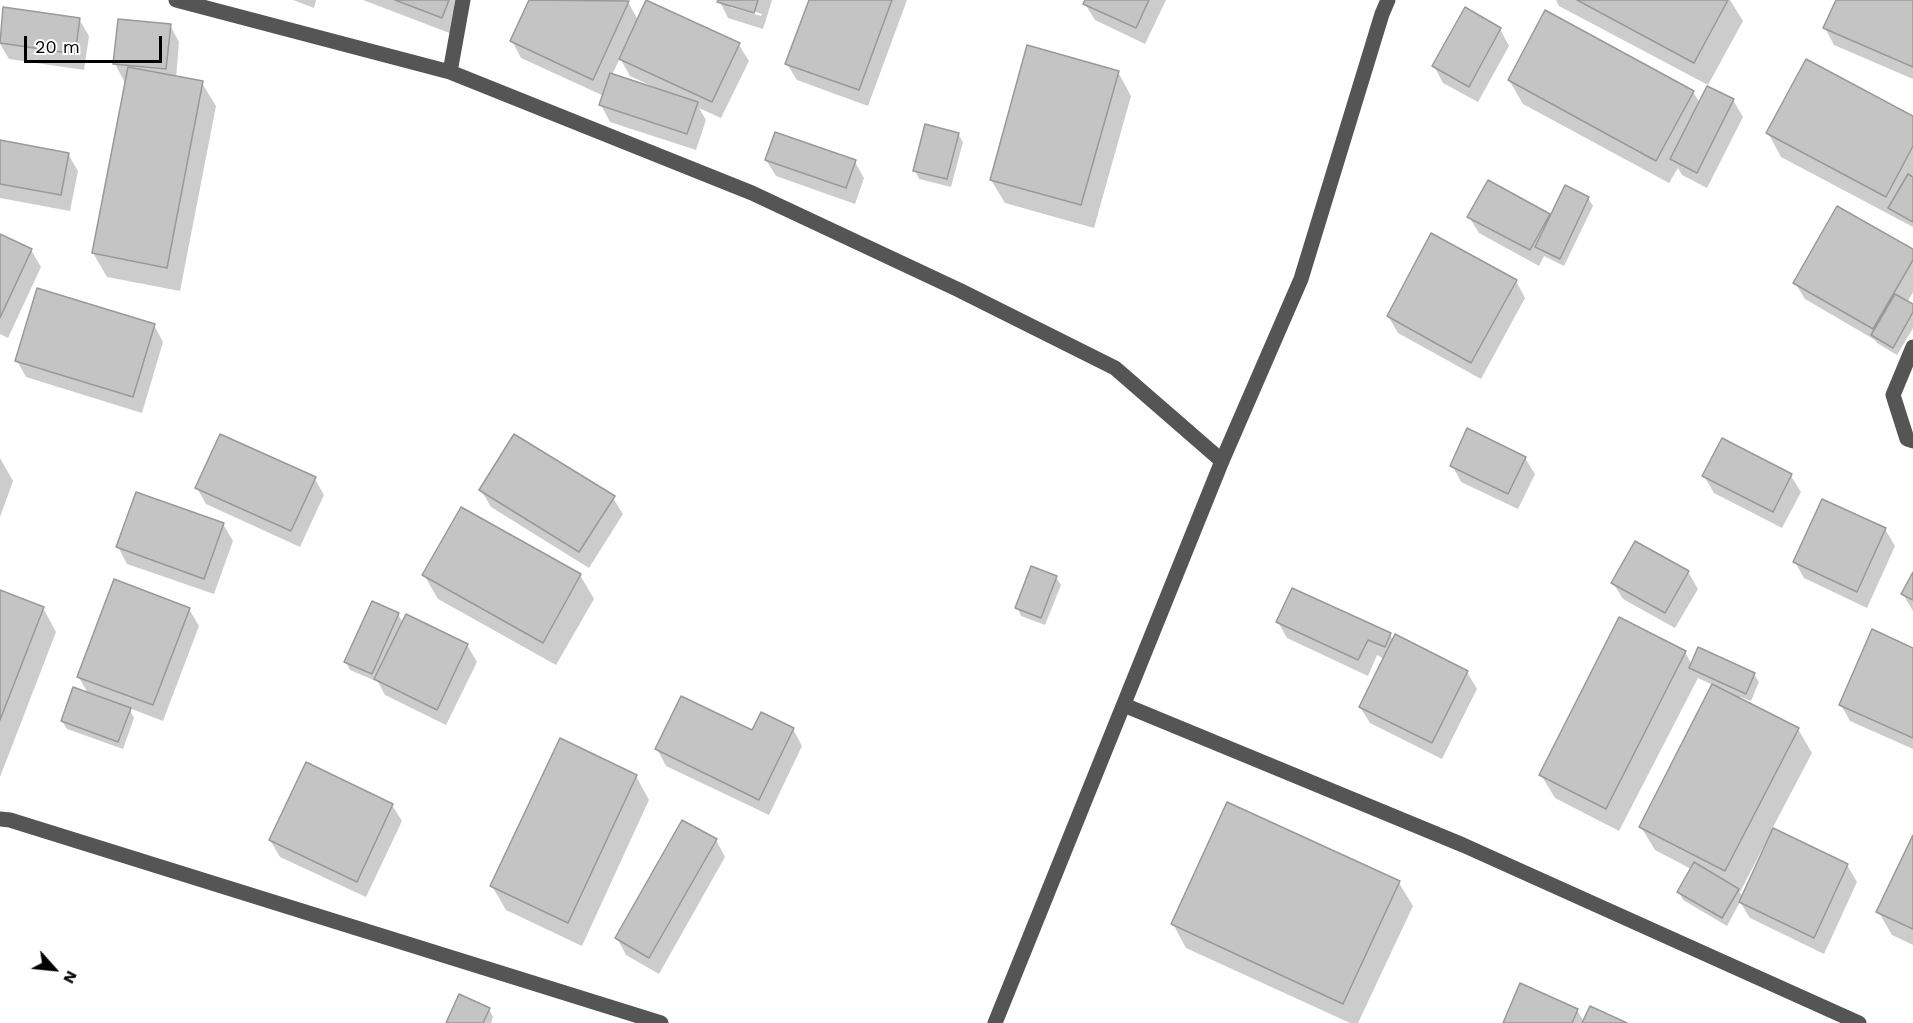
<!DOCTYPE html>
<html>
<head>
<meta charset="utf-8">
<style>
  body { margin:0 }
  #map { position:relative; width:1913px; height:1023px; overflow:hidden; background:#fff; font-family:"Work Sans",sans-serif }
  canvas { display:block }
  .north { position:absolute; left:24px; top:939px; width:60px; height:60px; -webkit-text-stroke:4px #fff; paint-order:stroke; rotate:117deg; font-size:16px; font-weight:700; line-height:24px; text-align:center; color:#000 }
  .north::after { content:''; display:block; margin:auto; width:21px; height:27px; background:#000; clip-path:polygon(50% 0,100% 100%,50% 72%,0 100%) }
  .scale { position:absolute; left:24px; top:36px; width:138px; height:27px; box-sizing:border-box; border:3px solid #000; border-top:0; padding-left:8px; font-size:18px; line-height:21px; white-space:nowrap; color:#000; -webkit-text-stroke:4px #fff; paint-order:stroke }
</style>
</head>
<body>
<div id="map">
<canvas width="1913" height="1023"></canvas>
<div class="north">N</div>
<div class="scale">20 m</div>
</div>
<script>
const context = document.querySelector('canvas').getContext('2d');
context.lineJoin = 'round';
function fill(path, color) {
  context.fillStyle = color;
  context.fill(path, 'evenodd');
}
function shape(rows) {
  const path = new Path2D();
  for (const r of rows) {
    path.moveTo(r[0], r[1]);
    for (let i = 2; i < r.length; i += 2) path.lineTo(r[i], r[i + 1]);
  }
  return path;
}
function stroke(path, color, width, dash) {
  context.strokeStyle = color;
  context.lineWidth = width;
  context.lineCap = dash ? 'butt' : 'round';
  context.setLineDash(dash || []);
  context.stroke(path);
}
fill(shape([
  [293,0,316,0,314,8],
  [363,0,464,0,452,34],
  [531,0,623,0,628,2,638,20,739,45,749,61,721,118,699,108,706,120,696,150,610,122,601,105,604,96,521,58,512,41],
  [620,58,630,76,656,88,655,90,612,75],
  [719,0,772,0,763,29,728,18],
  [730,4,762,14,761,16,730,7],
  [810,0,907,0,868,106,797,80,787,64],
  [1087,0,1166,0,1145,44,1095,20,1085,4],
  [1556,0,1730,0,1743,21,1708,85,1559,6],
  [1837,0,1913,1,1913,79,1834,45,1825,28],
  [4,9,79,19,89,36,84,70,9,59,0,44],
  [170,25,179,42,176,78,202,83,216,106,180,291,107,277,93,253,126,81,124,81,115,64],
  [1500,29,1509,46,1478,102,1443,83,1434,66],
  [1118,72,1131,96,1094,228,1005,203,991,180],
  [1509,80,1693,92,1700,103,1733,100,1743,117,1707,188,1682,175,1678,168,1669,183,1523,104],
  [1913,117,1913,227,1781,157,1768,133],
  [958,134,963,142,951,187,919,179,915,170],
  [0,142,68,154,78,171,70,211,0,198],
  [766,160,855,162,864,178,855,204,776,176],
  [1588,198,1593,206,1564,266,1544,256,1539,266,1479,233,1469,217,1549,215,1551,218],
  [0,236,31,250,41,267,8,338,0,334],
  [1913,251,1913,292,1907,303,1913,306,1913,328,1897,355,1877,343,1875,340,1805,299,1795,283],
  [1516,281,1525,298,1481,379,1398,333,1388,316],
  [154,325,163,342,142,413,26,377,17,361],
  [0,458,13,481,0,517],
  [1525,458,1535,474,1518,509,1461,482,1452,465],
  [1704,476,1791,476,1801,492,1782,528,1714,493],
  [315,479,324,495,300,547,206,504,197,488],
  [481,490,613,498,623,514,589,568,491,507],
  [223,524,233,541,214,594,127,564,118,547],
  [1885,529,1895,546,1867,608,1804,578,1795,562],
  [1688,572,1698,589,1675,628,1623,599,1613,583],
  [424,575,580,575,594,599,556,665,438,599],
  [1913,576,1913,611,1903,594],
  [1056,577,1061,585,1045,625,1021,616,1017,607],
  [0,591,43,608,56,632,0,777],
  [189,609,199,626,163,721,129,708,134,718,123,749,67,729,62,721,89,695,78,676],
  [398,614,403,623,467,645,477,662,446,725,385,695,378,682,350,670,346,662],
  [1278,622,1390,635,1393,641,1467,672,1477,689,1442,759,1370,723,1360,707,1384,659,1377,655,1368,676,1287,638],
  [1913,649,1913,749,1850,721,1841,705],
  [1685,652,1692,665,1754,674,1759,682,1751,701,1740,697,1739,699,1798,729,1812,753,1772,829,1847,865,1857,882,1824,954,1750,918,1740,902,1727,926,1683,900,1679,892,1691,869,1655,850,1641,827,1713,685,1698,678,1619,831,1555,798,1541,775],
  [1766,842,1768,843,1742,897,1740,892],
  [793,729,802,746,769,815,666,766,657,749,752,732],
  [636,776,649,800,582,946,506,910,492,886],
  [392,805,402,821,366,897,280,857,270,840],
  [1913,838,1913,945,1892,935,1878,911],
  [716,840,725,857,659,974,626,955,617,938],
  [1399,883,1413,906,1358,1023,1350,1023,1186,948,1173,924],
  [489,1009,493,1017,491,1023,448,1023],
  [1577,1010,1584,1022,1624,1023,1505,1023]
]), '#0003');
const building = shape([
  [395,0,449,0,442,18,395,0],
  [529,0,629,1,593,80,510,41,529,0],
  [646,0,740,43,712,102,619,59,646,0],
  [718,0,758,0,754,13,717,2,718,0],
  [809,0,892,0,859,90,785,64,809,0],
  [1085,0,1149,0,1136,28,1083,4,1085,0],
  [1577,0,1728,0,1694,63,1577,0],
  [1836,0,1913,0,1913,67,1823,28,1836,0],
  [3,7,80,18,75,54,0,43,3,7],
  [1465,7,1501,28,1469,87,1432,66,1465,7],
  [1545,10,1694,91,1656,161,1508,80,1545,10],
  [118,19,171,24,166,69,113,64,118,19],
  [1027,45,1119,71,1081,205,990,180,1027,45],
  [1806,59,1913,116,1913,146,1886,197,1766,133,1806,59],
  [128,67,203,81,167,268,92,253,128,67],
  [610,73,698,102,687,134,599,105,610,73],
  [1707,86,1734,99,1697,173,1670,159,1707,86],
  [925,124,959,133,947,179,913,171,925,124],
  [775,132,856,160,846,188,765,160,775,132],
  [0,140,69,153,61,195,0,184,0,140],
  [1908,174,1913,177,1913,222,1888,208,1908,174],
  [1488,180,1550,214,1530,250,1467,217,1488,180],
  [1565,185,1589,197,1560,259,1535,247,1565,185],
  [1837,206,1913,249,1913,260,1873,329,1793,283,1837,206],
  [1431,233,1517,280,1471,363,1387,316,1431,233],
  [0,234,32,249,0,318,0,234],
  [37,288,155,324,133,397,15,361,37,288],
  [1895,294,1913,304,1913,312,1893,348,1871,335,1895,294],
  [1467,428,1526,457,1508,494,1450,466,1467,428],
  [220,434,316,477,291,531,195,488,220,434],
  [514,434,615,496,579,552,479,490,514,434],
  [1722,438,1792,474,1773,512,1702,476,1722,438],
  [136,492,224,523,204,579,116,547,136,492],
  [1822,499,1886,528,1857,592,1793,562,1822,499],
  [461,507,581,574,543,643,422,575,461,507],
  [1635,541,1689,571,1665,613,1611,583,1635,541],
  [1031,566,1057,576,1041,618,1015,608,1031,566],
  [1913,572,1913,600,1901,594,1913,572],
  [114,579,190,608,153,705,77,677,114,579],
  [1292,588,1391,633,1385,647,1368,640,1358,660,1276,622,1292,588],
  [0,590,44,607,0,720,0,590],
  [372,601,399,613,372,674,344,662,372,601],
  [406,614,468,644,437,710,374,679,406,614],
  [1619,617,1686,651,1606,809,1539,775,1619,617],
  [1872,629,1913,648,1913,738,1839,705,1872,629],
  [1395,634,1468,671,1432,743,1359,707,1395,634],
  [1698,647,1755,673,1746,694,1689,668,1698,647],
  [1712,684,1799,728,1725,871,1639,827,1712,684],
  [73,687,131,708,118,742,61,721,73,687],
  [681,696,752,730,761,712,794,728,759,800,655,749,681,696],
  [560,738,637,775,568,923,490,886,560,738],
  [306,762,393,804,357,882,269,840,306,762],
  [1227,802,1400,881,1343,1004,1171,924,1227,802],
  [682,820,717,839,649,958,615,938,682,820],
  [1773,828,1848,864,1814,938,1739,902,1773,828],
  [1913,835,1913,929,1876,912,1913,835],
  [1694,862,1739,889,1722,918,1677,892,1694,862],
  [1520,983,1578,1009,1572,1023,1503,1023,1520,983],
  [459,994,490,1008,483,1023,446,1023,459,994],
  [1590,1006,1627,1023,1582,1023,1590,1006]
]);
fill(building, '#c4c4c4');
stroke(building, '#999', 1.5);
stroke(shape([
  [176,0,450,72,752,193,959,290,1115,368,1222,461],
  [450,72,463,0],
  [1913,347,1893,395,1907,439,1913,441],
  [1124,705,1463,845,1859,1023],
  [0,819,10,820,661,1023],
  [995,1023,1222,461,1301,279,1382,14,1388,0]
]), '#555', 15);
</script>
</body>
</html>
